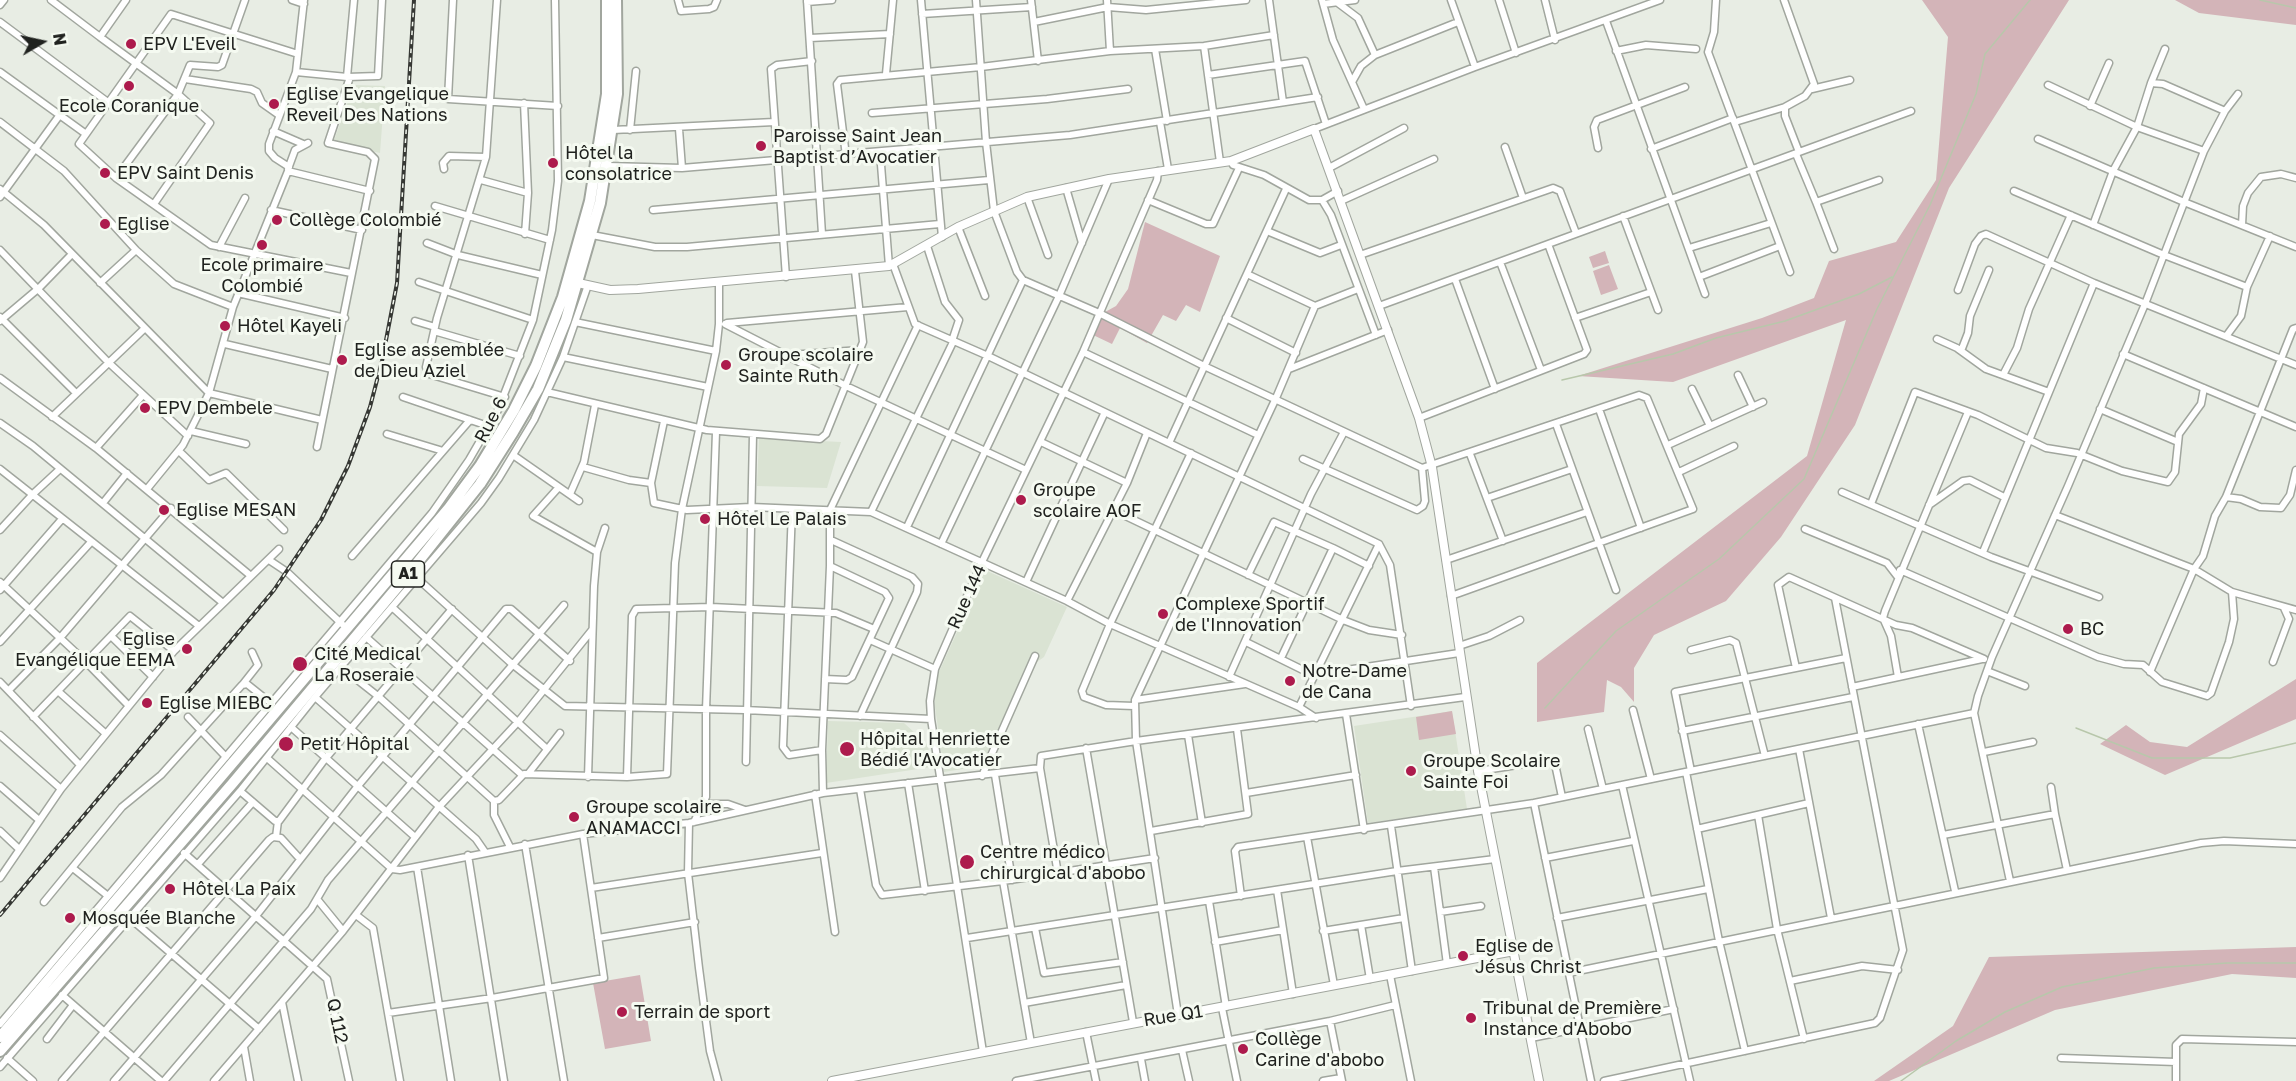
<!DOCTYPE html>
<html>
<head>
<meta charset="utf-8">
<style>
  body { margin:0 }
  #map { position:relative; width:2296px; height:1081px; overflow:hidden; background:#e8ede4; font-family:"Golos Text",sans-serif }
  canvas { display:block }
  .north { position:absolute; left:12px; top:12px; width:60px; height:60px; -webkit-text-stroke:4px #f5faf1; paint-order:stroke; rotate:81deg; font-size:16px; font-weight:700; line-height:24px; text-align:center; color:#20221f }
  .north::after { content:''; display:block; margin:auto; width:21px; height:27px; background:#20221f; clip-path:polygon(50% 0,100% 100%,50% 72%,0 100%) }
</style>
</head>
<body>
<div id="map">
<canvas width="2296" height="1081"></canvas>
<div class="north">N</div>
</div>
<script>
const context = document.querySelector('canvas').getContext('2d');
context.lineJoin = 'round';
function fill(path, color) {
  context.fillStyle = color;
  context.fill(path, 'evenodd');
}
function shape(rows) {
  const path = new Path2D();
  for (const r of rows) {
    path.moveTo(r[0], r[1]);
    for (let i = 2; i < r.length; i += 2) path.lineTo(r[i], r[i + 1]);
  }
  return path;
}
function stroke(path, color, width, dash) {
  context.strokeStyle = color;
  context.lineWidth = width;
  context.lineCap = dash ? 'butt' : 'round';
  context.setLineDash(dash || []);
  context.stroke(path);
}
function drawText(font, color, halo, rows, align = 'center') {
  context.font = font + ' "Golos Text",sans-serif';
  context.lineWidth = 6;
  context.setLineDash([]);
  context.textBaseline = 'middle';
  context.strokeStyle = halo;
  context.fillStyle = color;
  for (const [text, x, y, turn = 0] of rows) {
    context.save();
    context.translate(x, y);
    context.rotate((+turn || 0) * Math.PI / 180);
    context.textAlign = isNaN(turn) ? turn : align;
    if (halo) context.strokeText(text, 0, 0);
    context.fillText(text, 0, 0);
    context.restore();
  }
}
fill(shape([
  [354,85,385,86,380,153,333,143],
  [759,438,841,442,827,488,757,486],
  [985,570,1067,607,1044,657,1027,669,981,766,944,772,935,707,935,689,939,672],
  [1452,711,1467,809,1368,823,1354,726],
  [828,721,904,723,928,745,931,767,826,783]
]), '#dae3d3');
fill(shape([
  [1922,0,2069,0,1949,188,1855,425,1781,537,1726,601,1654,635,1634,668,1634,702,1621,687,1607,680,1604,712,1537,722,1537,663,1807,456,1846,320,1673,382,1578,376,1762,318,1814,298,1829,261,1896,242,1936,180,1948,37],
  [2175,0,2296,0,2296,25,2199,13],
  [1145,222,1220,256,1200,312,1186,305,1176,321,1163,315,1147,343,1120,328,1112,344,1091,334,1096,317,1116,306,1128,289],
  [1605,251,1609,263,1593,268,1589,257],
  [1609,265,1618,289,1601,295,1593,271],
  [2296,679,2296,719,2165,775,2100,744,2126,725,2150,742,2187,747],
  [1452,711,1456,734,1419,740,1416,717],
  [2296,947,2296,978,2232,974,2055,1010,1889,1081,1874,1081,1953,1026,1989,957],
  [640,975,651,1041,605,1049,593,983]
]), '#d3b4b8');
stroke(shape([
  [2260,0,2296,8],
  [1562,380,1673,354,1716,338,1785,321,1859,294,1892,277],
  [1545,708,1616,631,1719,559,1804,479,1877,309,1930,205,1976,94,1985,54,2030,0],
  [2076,728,2152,758,2230,758,2296,743],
  [1901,1081,1956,1041,2005,1012,2062,987,2154,968,2227,963,2296,963]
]), '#b8c7ab', 1.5);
const minor = shape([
  [51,0,100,37],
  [126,0,100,37,178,94,210,123,154,204],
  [292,0,304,4],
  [354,0,347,77,378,76,382,0],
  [453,0,448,99,558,106],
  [497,0,486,157,437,318,426,367,429,374,505,397],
  [678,0,681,11,709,9,714,7,717,0],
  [807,0,822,234],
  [921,0,942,237],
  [976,0,986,142,994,211,1017,272,1023,280,1099,313,1204,366,1422,468,1639,395,1647,398,1693,509,1451,596],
  [1031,0,1038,61],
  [1107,0,1110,51],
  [1269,0,1283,102],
  [1322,0,1333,40,1364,109],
  [1451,0,1475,67],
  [1499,0,1516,53],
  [1545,0,1555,40],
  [1716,0,1714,32,1708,52,1790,272],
  [1784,0,1814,84,1805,96,1785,107,1785,116,1799,152],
  [807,2,832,0],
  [1338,3,1358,18,1375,55],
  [1323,4,1355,0],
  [0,5,4,0],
  [922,14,1032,7],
  [1606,21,1705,294],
  [0,22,109,103],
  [1034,22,1108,7,1146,10,1246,0],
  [810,38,890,34],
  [1204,46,1220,162],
  [1155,49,1167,121],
  [1616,51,1646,45,1696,49],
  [298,54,171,14,79,144,116,178,211,245,351,273],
  [0,72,86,134],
  [296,72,347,77],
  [886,74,893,0],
  [1208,75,1305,61,1326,124],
  [185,79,251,89,257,92,262,103,279,115],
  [1352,82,1361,66,1375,55,1458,22],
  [2151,83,2165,49],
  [2048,85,2137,127,2204,151],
  [1812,89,1850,80],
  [524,103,528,193],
  [2090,106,2109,63],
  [872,113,1047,99,1128,89],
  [0,122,64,171,136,250,174,284,233,307],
  [1160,122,1168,169],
  [1735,122,1785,107],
  [679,129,682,168],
  [1314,129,1475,67,1660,0],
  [613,130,774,122],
  [630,130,636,71],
  [273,131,303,144],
  [2038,139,2184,202,2296,247],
  [1505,147,1523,198],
  [1598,148,1594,127,1597,120,1685,87],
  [1651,149,1733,118],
  [880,152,889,266],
  [1796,154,1816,202,1879,180],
  [846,156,837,84,840,80,981,67,1110,51,1204,46,1274,35],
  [1231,161,1233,165,1264,175,1309,200,1322,200,1338,191],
  [608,166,682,168,1070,135,1318,97],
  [289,167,275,158,269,151,269,144,296,72,304,0],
  [1329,168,1404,128],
  [288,169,295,150,308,143],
  [444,169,443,163,449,156,486,157],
  [116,178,178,94,190,65,218,67,222,65,245,0],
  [481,180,528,193,525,234],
  [1066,188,1082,243],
  [0,189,44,225,209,393,322,420],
  [2014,191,2164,255,2247,287],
  [0,197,59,116],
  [1027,197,1048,255],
  [1148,200,1206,224,1213,224,1239,168],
  [1322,200,1331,215,1376,335],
  [1341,201,1434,159],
  [1816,202,1834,249],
  [435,206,550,240],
  [271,210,362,230],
  [653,210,989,180],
  [1623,216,1658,310],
  [2093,225,2113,171,2137,127,2151,83,2163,84,2225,111],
  [2242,225,2243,206,2248,193,2261,177,2281,174,2296,178],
  [958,227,985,296],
  [1267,231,1320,253,1341,245],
  [592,235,655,247,687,247,940,224],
  [427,243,458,255,542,275],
  [927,246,945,302,959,320,952,341],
  [219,247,245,198],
  [1689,248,1771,223],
  [0,250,108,362,188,436],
  [1360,255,1553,188,1560,191,1576,233],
  [1500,262,1541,370],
  [893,264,915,324,988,356,1379,544,1390,565,1411,706],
  [1247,274,1315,306],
  [786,277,771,69,777,65,812,61],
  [1699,277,1780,246],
  [1455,279,1495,389],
  [419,282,533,320],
  [100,283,136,250],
  [1958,290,1975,244,1981,236,1986,234,2094,283,2296,365],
  [238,293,345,318],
  [1379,306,1911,111],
  [0,317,75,392],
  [1226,318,1296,353],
  [1575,318,1651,292],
  [0,321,39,288,72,254],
  [415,321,435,327],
  [575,322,716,351],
  [727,323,908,307],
  [725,324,846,386,1026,470],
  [434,331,520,356],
  [2227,335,2241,316,2247,287,2270,236],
  [1937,339,1957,348,1986,369,2049,392],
  [225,344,332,369],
  [1961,351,1968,333,1970,316,1989,270],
  [1083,352,1258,435],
  [2123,354,2296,427],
  [789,355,861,350],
  [563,357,708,387],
  [1289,369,1388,330],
  [1738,375,1753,407],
  [2003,375,2017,348,2029,309,2071,215],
  [0,378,96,448,251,576],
  [1692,389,1710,426],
  [547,392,707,430,820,439,826,434,863,342,855,271],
  [403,397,488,426],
  [1599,409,1641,528],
  [2100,409,2178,442],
  [52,417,144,329],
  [1419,418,1584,354,1587,350,1548,244],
  [664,421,651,483,654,503,687,510,751,507,871,512,1067,601,1110,624,1299,707,1316,718],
  [0,423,33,446,223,603],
  [1556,424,1616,590],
  [191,431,246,444],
  [387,434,443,451],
  [1041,442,1127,483],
  [1169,443,1286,189],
  [1668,445,1763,402],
  [317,447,375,159,368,152,328,143,350,77],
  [96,448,143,395],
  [179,451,209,480,226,473,284,530],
  [1470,454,1503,541],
  [513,455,579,501],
  [1303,459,1417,510,1423,506,1425,501,1422,468],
  [583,467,629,480,651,483],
  [0,469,199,626],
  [1679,472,1734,446],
  [559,487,533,516,597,552],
  [147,489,183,445,209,393,233,307,288,171,370,191],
  [1842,492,1991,557,2099,597],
  [570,494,584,462,595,405],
  [2226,497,2241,499,2260,507,2281,508,2290,495,2296,470],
  [1487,498,1572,469],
  [103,503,127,473],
  [1871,504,1915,392,1978,415,2046,448,2077,453,2122,471,2168,482,2175,472,2179,434,2201,404,2204,388],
  [1929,505,1963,481,1970,480,2004,497],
  [792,509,783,747,789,755,822,750],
  [1113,510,1343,620,1369,630,1402,635],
  [871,512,953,342],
  [2055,515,2194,569,2232,592,2296,610],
  [907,527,1023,280],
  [1805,529,1887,563,1897,576],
  [0,530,33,494,60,469],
  [831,540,912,577,918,584,917,592,860,716],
  [941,544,1059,296,1109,179],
  [1983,552,2094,283],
  [352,556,470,420],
  [269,560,287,572,342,624],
  [1446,560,1587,512],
  [1900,570,2098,657,2124,664,2143,665,2162,682,2207,696,2211,693,2229,642,2234,619,2232,592],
  [1248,575,1274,522,1333,548],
  [418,579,512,664,565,706,745,710,931,719],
  [0,582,86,662,128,705],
  [1026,582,1104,414],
  [0,590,62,519],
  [1067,601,1127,483,1147,433],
  [392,607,547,749],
  [111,636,153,677],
  [366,637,522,775],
  [870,640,935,669],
  [0,642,91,542],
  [1246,642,1313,675,1459,653],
  [1459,646,1489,636,1520,620],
  [1691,650,1730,640,1736,643,1765,756],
  [1281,658,1333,548,1369,566],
  [2273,662,2289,619,2284,608],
  [341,667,379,697,494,801,499,800,524,774,627,777,667,774,675,563,682,509,716,351,719,324,719,283],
  [1796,668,1778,585,1789,577,1896,625,1912,628,1984,659],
  [1987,671,2025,686],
  [2150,672,2194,569,2203,556,2215,516,2226,497,2293,329,2296,328],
  [1229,677,1311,494,1344,432],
  [1898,677,1891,636,1883,618,1885,611,1968,412],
  [825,679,847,680,852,677,889,598,885,592,830,566],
  [0,682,80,765],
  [243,684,258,665,252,652],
  [1852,687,1982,659],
  [9,690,60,638,171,508],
  [59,692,105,733],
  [315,697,476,839,485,852],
  [1135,700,1245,684],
  [1134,706,1106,705,1084,697,1082,691,1110,624,1191,453],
  [1299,707,1379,544],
  [1633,710,1651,779],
  [1346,714,1364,830],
  [33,717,130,616,174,651],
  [188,717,226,757],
  [1918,724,1955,891],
  [291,727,415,837],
  [1588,729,1603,789],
  [1682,731,1853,697],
  [0,735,61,789],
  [1188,735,1202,823],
  [1086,748,1133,1022],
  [1799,749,1831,918],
  [1984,752,2033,742],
  [267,758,392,869,400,870,583,834,689,823,823,793,1040,768],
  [746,762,753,435],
  [1478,771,1550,760,1555,764,1562,797],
  [1691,771,1675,692,1846,658],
  [1686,772,1719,941,1745,1051],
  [528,774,560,733],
  [995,775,1012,880],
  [982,776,1035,656],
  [588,777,594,586,597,552,605,528],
  [627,777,632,616,636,609,711,607,836,613,874,629],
  [908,783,925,891],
  [1622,785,1690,1081],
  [0,786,39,820],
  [860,789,876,885,882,895,1003,881,1155,858],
  [240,791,275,821,279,821,325,759,452,609],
  [823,793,822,750,830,566,830,510,918,325],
  [1246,793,1356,775],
  [815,794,835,932],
  [494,801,494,815,510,847],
  [1534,803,1591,1081],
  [703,804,728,804,745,810],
  [2055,814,2067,870],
  [1758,815,1777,929,1804,1039],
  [694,822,706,797,706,710,716,432],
  [689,823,688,873,699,968,710,1051,718,1081],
  [1391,826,1412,971],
  [1697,829,1809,803],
  [0,831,19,849],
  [1151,831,1248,814,1237,729],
  [1943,835,2055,814,2051,787],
  [276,837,278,821],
  [1307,837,1334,985],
  [525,844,564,1081],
  [184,853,327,979,349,1081],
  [468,855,504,1081],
  [1545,858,1633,841],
  [198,864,253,802],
  [417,867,451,1081],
  [1434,867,1447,964],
  [74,869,108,896],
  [1058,874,1040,768,1041,756,1136,741,1465,697],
  [0,878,61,789,174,651,279,549],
  [1003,881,1031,1043],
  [2010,881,1974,713,1978,696,1992,657,2068,486,2145,304,2204,151,2225,111,2238,94],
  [591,888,822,853],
  [1277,890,1293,994],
  [1241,896,1235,851,1238,847,1534,803,1974,713],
  [317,899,343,931],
  [1209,901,1226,1007],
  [44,902,122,807,161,775,242,685,247,684,272,704],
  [1440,912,1481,906],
  [356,915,373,928,400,1081],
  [1557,918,1708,889],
  [131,919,259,1029],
  [1361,925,1370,979],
  [1035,928,1044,973,1123,962],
  [1323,931,1404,918],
  [598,938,695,922],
  [967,938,1397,871,1495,859],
  [1215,942,1283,930],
  [1568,973,2201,843,2224,841,2296,844],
  [1390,975,1411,1081],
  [1790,981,1862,966,1898,970],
  [62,995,161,1081],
  [282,1002,298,1081],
  [1024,1003,1126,985],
  [1222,1008,1237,1081],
  [388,1013,492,998,604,978,583,834],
  [1178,1015,1136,741,1135,700,1276,398,1315,306,1358,289],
  [1330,1021,1342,1081],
  [0,1024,432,513,469,460,498,410,533,320,552,230,558,181,555,0],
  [1086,1032,1096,1081],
  [1531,1038,1674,1009],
  [47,1039,73,1005],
  [244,1047,250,1081],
  [1182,1050,1189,1081],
  [983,1052,931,719,930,701,935,669,982,562,1083,352,1157,180,1158,171],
  [7,1058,33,1081],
  [2061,1058,2176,1062],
  [1141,1059,1145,1081],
  [0,1067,240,791,315,697,481,503,499,478,534,420,563,357,588,285],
  [62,1081,269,840,273,837,281,838,300,859],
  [114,1081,256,916,357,787,506,609,511,609,570,661],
  [164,1081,311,909,328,880,564,605],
  [214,1081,343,931,438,808,518,722,592,630],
  [1016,1081,1330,1021,1395,1005],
  [1323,1081,1341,1078],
  [1604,1081,1875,1023,1880,1018,1903,950,1835,598],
  [2176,1081,2176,1045,2182,1039,2296,1042]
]);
const tertiary = shape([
  [578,283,610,290,638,289,889,266,958,227,1027,197,1109,179,1231,161,1314,129,1419,418,1432,467,1478,771,1539,1081],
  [832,1081,1514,951]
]);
const primary = shape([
  [0,1037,449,508,480,466,514,410,536,366,563,297,590,201,607,94,607,0],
  [0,1051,232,784,410,572,480,484,513,432,538,389,566,320,600,203,617,94,616,0]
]);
stroke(minor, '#a1a69e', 9);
stroke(tertiary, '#a1a69e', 10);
stroke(primary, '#a1a69e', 14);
stroke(minor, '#fff', 6);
stroke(tertiary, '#fff', 8);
stroke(primary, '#fff', 10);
const rail = shape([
  [0,915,274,590,321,520,348,466,370,407,382,361,397,283,414,0]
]);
stroke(rail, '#363834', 4);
stroke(rail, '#f5faf1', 1.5, [4.5]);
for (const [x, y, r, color] of [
  [131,44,6,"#ad1b4d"],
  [129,86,6,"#ad1b4d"],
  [274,104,6,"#ad1b4d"],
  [761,146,6,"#ad1b4d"],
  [553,163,6,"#ad1b4d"],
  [105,173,6,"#ad1b4d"],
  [277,220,6,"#ad1b4d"],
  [105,224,6,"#ad1b4d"],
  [262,245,6,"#ad1b4d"],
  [225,326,6,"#ad1b4d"],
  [342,360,6,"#ad1b4d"],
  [726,365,6,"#ad1b4d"],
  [145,408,6,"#ad1b4d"],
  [1021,500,6,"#ad1b4d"],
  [164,510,6,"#ad1b4d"],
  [705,519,6,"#ad1b4d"],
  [1163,614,6,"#ad1b4d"],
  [2068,629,6,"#ad1b4d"],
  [187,649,6,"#ad1b4d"],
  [300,664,8,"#ad1b4d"],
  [1290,681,6,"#ad1b4d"],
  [147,703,6,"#ad1b4d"],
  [286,744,8,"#ad1b4d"],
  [847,749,8,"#ad1b4d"],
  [1411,771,6,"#ad1b4d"],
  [574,817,6,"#ad1b4d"],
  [967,862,8,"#ad1b4d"],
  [170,889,6,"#ad1b4d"],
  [70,918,6,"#ad1b4d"],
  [1463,956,6,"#ad1b4d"],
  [622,1012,6,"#ad1b4d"],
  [1471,1018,6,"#ad1b4d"],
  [1243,1049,6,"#ad1b4d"]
]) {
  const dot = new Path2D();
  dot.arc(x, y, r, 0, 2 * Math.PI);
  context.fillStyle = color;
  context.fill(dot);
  stroke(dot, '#f5faf1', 2);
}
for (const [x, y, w] of [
  [408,574,33]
]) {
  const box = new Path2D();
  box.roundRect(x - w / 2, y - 13, w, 26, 4.5);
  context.fillStyle = '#f5faf1';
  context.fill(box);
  stroke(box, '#20221f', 1.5);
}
drawText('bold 16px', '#20221f', null, [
  ["A1",408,574]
]);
drawText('18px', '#20221f', '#f5faf1', [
  ["EPV L'Eveil",143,44],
  ["Eglise Evangelique",286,94],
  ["Reveil Des Nations",286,115],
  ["Ecole Coranique",129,106,"center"],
  ["Paroisse Saint Jean",773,136],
  ["Baptist d’Avocatier",773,157],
  ["Hôtel la",565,153],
  ["consolatrice",565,174],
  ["EPV Saint Denis",117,173],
  ["Collège Colombié",289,220],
  ["Eglise",117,224],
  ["Ecole primaire",262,265,"center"],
  ["Colombié",262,286,"center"],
  ["Hôtel Kayeli",237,326],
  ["Eglise assemblée",354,350],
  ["de Dieu Aziel",354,371],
  ["Groupe scolaire",738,355],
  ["Sainte Ruth",738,376],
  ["EPV Dembele",157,408],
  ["Groupe",1033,490],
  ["scolaire AOF",1033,511],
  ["Eglise MESAN",176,510],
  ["Hôtel Le Palais",717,519],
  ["Complexe Sportif",1175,604],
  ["de l'Innovation",1175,625],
  ["BC",2080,629],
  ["Eglise",175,639,"right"],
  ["Evangélique EEMA",175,660,"right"],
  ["Cité Medical",314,654],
  ["La Roseraie",314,675],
  ["Notre-Dame",1302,671],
  ["de Cana",1302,692],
  ["Eglise MIEBC",159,703],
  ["Hôpital Henriette",860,739],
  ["Bédié l'Avocatier",860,760],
  ["Petit Hôpital",300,744],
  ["Groupe Scolaire",1423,761],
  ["Sainte Foi",1423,782],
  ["Groupe scolaire",586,807],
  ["ANAMACCI",586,828],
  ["Centre médico",980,852],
  ["chirurgical d'abobo",980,873],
  ["Hôtel La Paix",182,889],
  ["Mosquée Blanche",82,918],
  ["Eglise de",1475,946],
  ["Jésus Christ",1475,967],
  ["Tribunal de Première",1483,1008],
  ["Instance d'Abobo",1483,1029],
  ["Terrain de sport",634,1012],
  ["Collège",1255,1039],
  ["Carine d'abobo",1255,1060]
], 'left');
drawText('18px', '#20221f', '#f5faf1', [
  ["Rue 6",491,420,-62],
  ["Rue 144",967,597,-66],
  ["Rue Q1",1173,1016,-9],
  ["Q 112",337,1021,78]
]);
</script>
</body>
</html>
